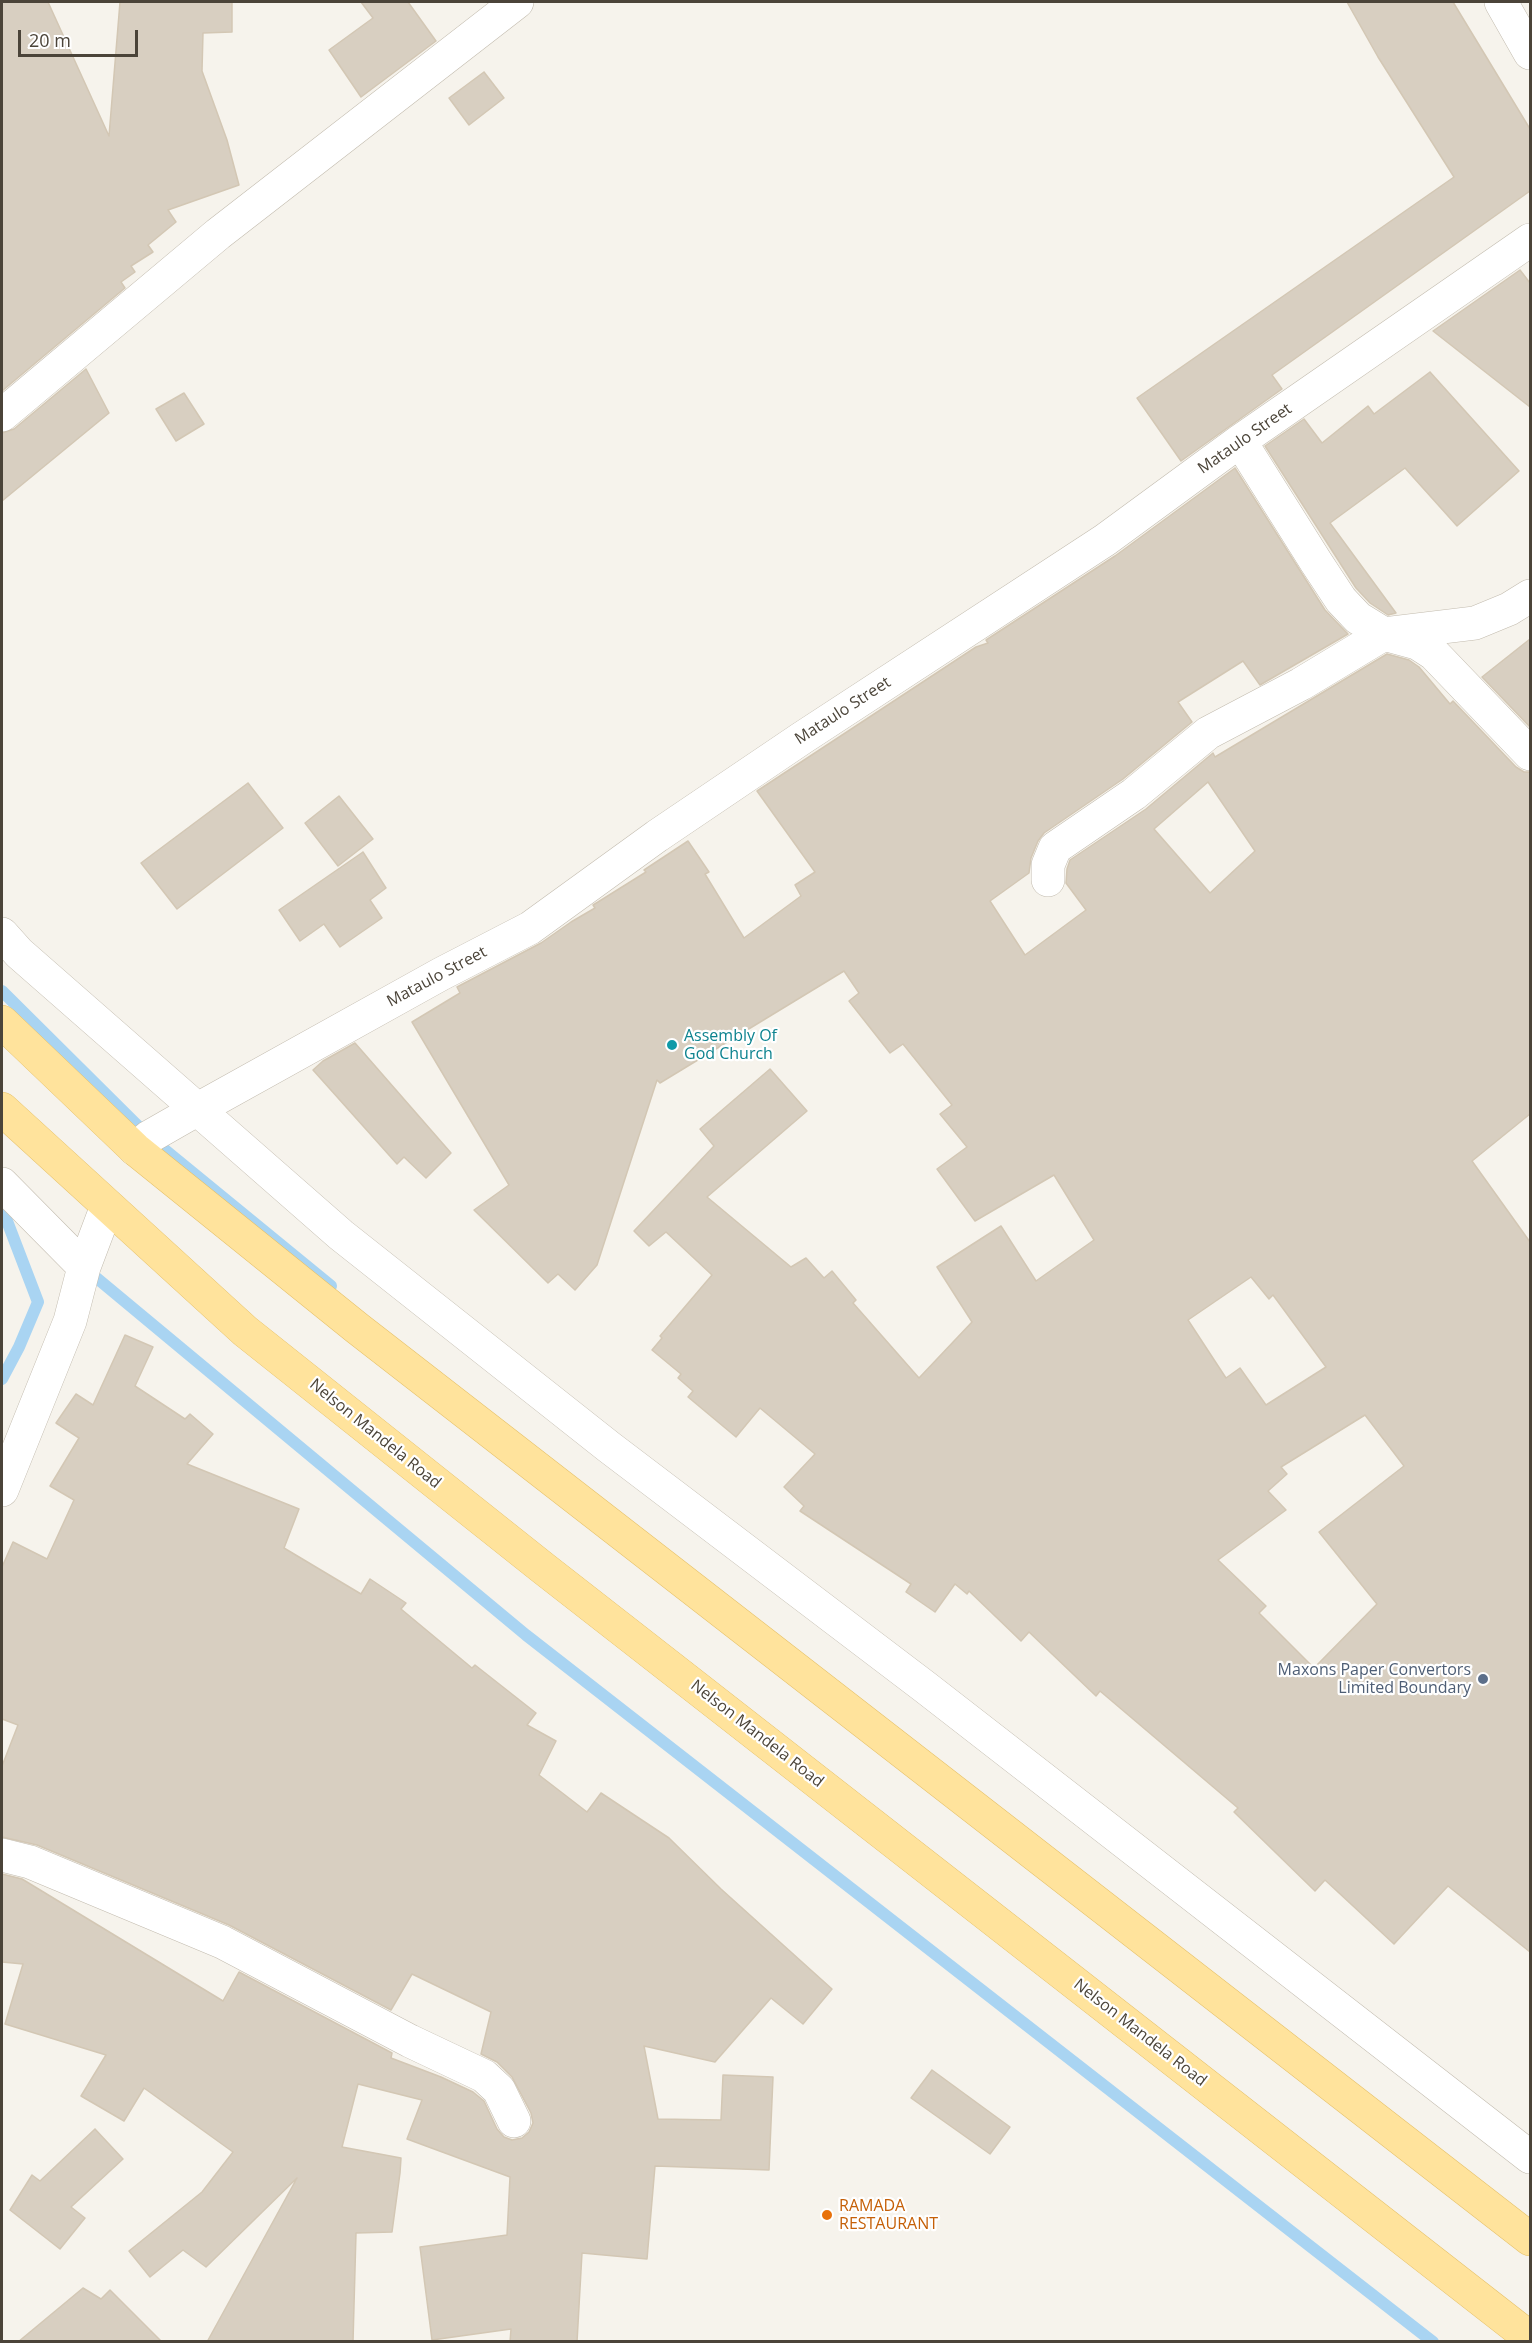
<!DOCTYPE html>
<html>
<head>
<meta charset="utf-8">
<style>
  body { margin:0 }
  #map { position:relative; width:1532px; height:2343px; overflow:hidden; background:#f6f3ec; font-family:"Open Sans",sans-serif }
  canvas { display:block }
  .frame { position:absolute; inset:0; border:3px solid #4b4439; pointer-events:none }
  .scale { position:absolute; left:18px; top:30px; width:120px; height:27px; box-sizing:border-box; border:3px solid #4b4439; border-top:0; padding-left:8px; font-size:18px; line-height:21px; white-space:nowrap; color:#4b4439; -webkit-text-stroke:4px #fff; paint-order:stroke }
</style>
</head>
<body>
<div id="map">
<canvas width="1532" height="2343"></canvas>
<div class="frame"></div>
<div class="scale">20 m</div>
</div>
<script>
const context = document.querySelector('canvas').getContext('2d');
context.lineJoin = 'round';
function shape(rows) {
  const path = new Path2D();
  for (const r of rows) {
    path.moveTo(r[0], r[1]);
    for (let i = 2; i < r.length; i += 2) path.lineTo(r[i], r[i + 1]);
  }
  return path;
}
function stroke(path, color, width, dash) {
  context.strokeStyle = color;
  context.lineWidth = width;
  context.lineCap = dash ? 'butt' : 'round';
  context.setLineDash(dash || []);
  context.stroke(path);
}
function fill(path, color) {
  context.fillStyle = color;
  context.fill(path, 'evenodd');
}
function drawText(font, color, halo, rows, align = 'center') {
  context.font = font + ' "Open Sans",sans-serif';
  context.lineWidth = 4.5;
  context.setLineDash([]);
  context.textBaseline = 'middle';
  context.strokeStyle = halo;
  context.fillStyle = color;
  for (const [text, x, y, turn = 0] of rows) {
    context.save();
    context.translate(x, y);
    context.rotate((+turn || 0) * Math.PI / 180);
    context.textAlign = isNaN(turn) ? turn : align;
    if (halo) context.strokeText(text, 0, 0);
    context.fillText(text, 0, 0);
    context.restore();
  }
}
stroke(shape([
  [2,991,149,1137,331,1286],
  [2,1208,38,1302,19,1347,2,1379],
  [87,1270,526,1635,1433,2342]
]), '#a9d4f2', 12);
const building = shape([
  [2,2,48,2,109,136,120,2,232,2,232,32,203,33,202,71,227,140,239,185,168,210,176,222,148,245,153,252,131,266,135,272,121,282,125,288,2,391,2,2],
  [361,2,408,2,436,41,361,97,329,50,373,18,361,2],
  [1347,2,1453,2,1530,129,1530,191,1272,375,1282,389,1181,461,1137,398,1454,177,1378,57,1347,2],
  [484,72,504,98,469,125,449,98,484,72],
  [1520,270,1530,283,1530,407,1433,331,1520,270],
  [86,369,109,413,2,501,2,433,14,429,86,369],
  [1430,372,1519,471,1457,526,1405,468,1330,523,1396,613,1388,615,1370,603,1356,588,1265,446,1304,419,1322,443,1368,406,1374,414,1430,372],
  [184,393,204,424,176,441,156,409,184,393],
  [1235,468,1325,610,1348,634,1260,685,1243,661,1178,702,1192,722,1123,779,1044,833,1038,841,1031,858,1029,873,990,901,1025,955,1086,910,1066,883,1067,869,1070,860,1146,809,1213,753,1215,757,1387,654,1409,660,1419,667,1450,704,1453,701,1516,767,1524,772,1530,772,1530,1114,1472,1161,1530,1242,1530,1952,1448,1886,1394,1944,1325,1880,1315,1891,1234,1812,1238,1808,1100,1691,1096,1696,1029,1632,1021,1641,969,1591,967,1594,955,1584,935,1612,906,1592,911,1584,800,1511,804,1506,784,1487,815,1454,760,1408,736,1437,688,1397,693,1391,678,1378,681,1374,652,1350,662,1338,660,1336,712,1275,666,1232,649,1246,634,1231,714,1146,700,1129,770,1069,807,1111,707,1197,791,1267,806,1258,824,1278,832,1271,856,1300,853,1303,919,1378,972,1322,937,1267,1001,1226,1036,1281,1094,1240,1054,1175,975,1221,937,1169,967,1147,940,1114,952,1105,903,1044,890,1053,849,1001,859,993,844,971,660,1083,657,1080,597,1265,575,1290,558,1274,548,1283,474,1210,509,1185,412,1022,460,993,457,987,541,943,571,922,595,908,593,905,598,902,646,872,644,870,688,841,709,872,705,874,744,938,801,896,795,885,815,872,757,791,976,647,988,643,986,640,1115,556,1235,468],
  [1208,782,1255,851,1210,893,1154,829,1208,782],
  [1251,1277,1269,1299,1273,1295,1326,1367,1266,1405,1240,1368,1226,1378,1188,1320,1251,1277],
  [1365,1415,1404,1466,1319,1532,1377,1604,1314,1668,1259,1613,1266,1606,1218,1560,1286,1510,1268,1491,1287,1474,1281,1467,1365,1415],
  [1530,639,1530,727,1482,677,1530,639],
  [248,783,283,828,177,909,141,863,248,783],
  [339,796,373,839,338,866,305,823,339,796],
  [363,852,386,888,370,900,382,918,340,947,324,924,300,941,279,910,363,852],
  [355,1043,451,1153,426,1178,404,1157,397,1164,313,1070,323,1061,355,1043],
  [125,1335,153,1347,135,1386,185,1419,190,1414,213,1434,187,1464,299,1509,284,1548,361,1594,370,1579,406,1603,401,1609,472,1668,475,1665,536,1713,527,1725,556,1741,539,1775,587,1812,601,1793,669,1838,721,1889,832,1989,803,2024,771,1998,715,2062,644,2046,658,2119,721,2120,723,2075,773,2077,769,2170,655,2166,647,2259,582,2253,577,2342,510,2342,511,2329,432,2340,420,2247,507,2235,510,2177,407,2139,422,2100,358,2084,342,2147,401,2158,400,2173,392,2232,356,2233,353,2342,207,2342,297,2178,206,2267,183,2250,150,2277,129,2251,202,2192,233,2152,144,2088,124,2121,81,2096,106,2055,5,2024,23,1964,2,1962,2,1874,22,1879,223,2001,239,1972,392,2053,391,2058,441,2077,473,2092,484,2101,497,2129,504,2137,512,2140,522,2138,529,2132,533,2123,531,2113,512,2077,497,2062,481,2054,491,2012,412,1974,391,2010,229,1925,37,1845,2,1837,2,1766,18,1725,2,1719,2,1567,13,1542,47,1559,74,1500,50,1486,79,1438,56,1423,76,1394,93,1405,125,1335],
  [932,2070,1010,2127,990,2154,911,2098,932,2070],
  [95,2129,123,2159,71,2207,85,2218,60,2249,10,2210,32,2175,40,2181,95,2129],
  [83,2288,101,2299,110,2290,162,2342,18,2342,83,2288]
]);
fill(building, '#d8cfc1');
stroke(building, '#d3c7b4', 1.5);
const minor = shape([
  [1501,2,1530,53],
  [2,415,218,234,517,2],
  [1240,441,1316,562,1341,600,1358,618,1384,634,1417,643,1434,654,1530,754],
  [1048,880,1048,865,1055,848,1134,794,1208,733,1301,684,1384,634,1475,623,1509,609,1530,596],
  [2,934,19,953,341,1235,609,1447,925,1687,1530,2157],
  [135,1149,149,1137,198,1109,441,974,530,928,657,836,802,738,1105,540,1240,441,1530,240],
  [2,1184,84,1267],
  [2,1490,70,1321,84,1267,107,1206],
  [2,1855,30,1862,222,1942,410,2041,484,2076,499,2090,514,2121]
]);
const major = shape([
  [2,1022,135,1149,357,1328,1530,2239],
  [2,1109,245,1331,543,1568,1530,2338]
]);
stroke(minor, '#c2bbae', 34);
stroke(major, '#e6c16a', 34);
stroke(minor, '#fff', 33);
stroke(major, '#ffe39c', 33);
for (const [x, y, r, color] of [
  [672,1045,6,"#0f9aa8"],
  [1483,1679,6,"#5c6f8a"],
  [827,2215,6,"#e8710a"]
]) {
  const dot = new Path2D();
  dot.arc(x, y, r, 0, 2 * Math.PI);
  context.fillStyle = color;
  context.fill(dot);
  stroke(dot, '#fff', 2);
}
drawText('16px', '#4b4439', '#fff', [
  ["Mataulo Street",1245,439,-35],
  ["Mataulo Street",843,711,-33],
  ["Mataulo Street",437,977,-28],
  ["Nelson Mandela Road",375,1434,39],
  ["Nelson Mandela Road",757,1734,38],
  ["Nelson Mandela Road",1140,2033,38]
]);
drawText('16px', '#0d838f', '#fff', [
  ["Assembly Of",684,1036],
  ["God Church",684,1054]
], 'left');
drawText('16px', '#4e5e75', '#fff', [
  ["Maxons Paper Convertors",1471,1670],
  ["Limited Boundary",1471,1688]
], 'right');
drawText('16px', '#c56008', '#fff', [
  ["RAMADA",839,2206],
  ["RESTAURANT",839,2224]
], 'left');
</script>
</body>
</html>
